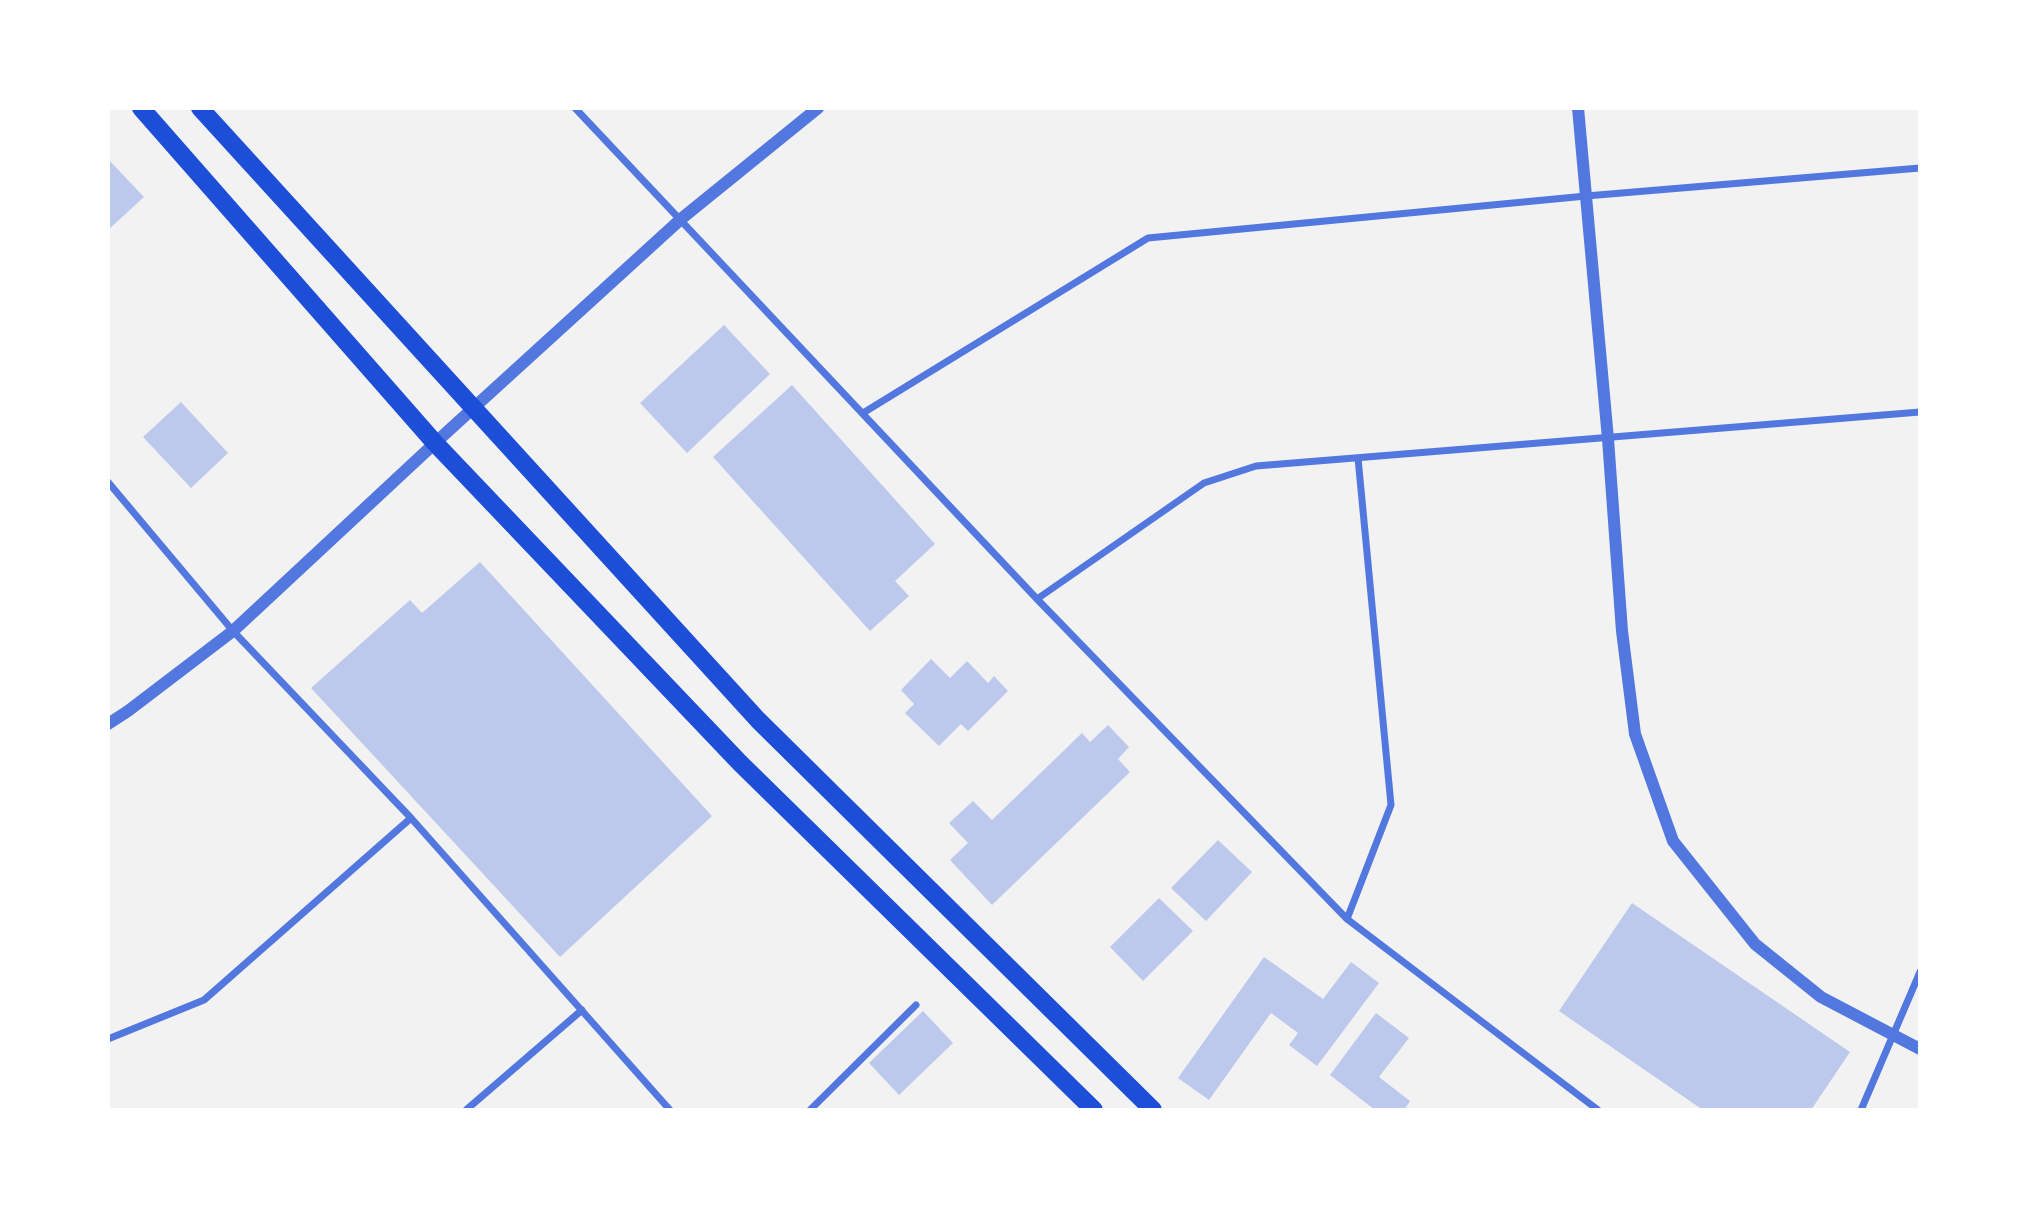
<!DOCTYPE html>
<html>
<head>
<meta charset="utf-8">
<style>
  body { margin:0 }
  #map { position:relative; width:2028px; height:1218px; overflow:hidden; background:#f2f2f2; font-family:"Asap Condensed",sans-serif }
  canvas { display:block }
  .frame { position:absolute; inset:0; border:110px solid #fff; pointer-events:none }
</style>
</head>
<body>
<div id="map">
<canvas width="2028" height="1218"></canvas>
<div class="frame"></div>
</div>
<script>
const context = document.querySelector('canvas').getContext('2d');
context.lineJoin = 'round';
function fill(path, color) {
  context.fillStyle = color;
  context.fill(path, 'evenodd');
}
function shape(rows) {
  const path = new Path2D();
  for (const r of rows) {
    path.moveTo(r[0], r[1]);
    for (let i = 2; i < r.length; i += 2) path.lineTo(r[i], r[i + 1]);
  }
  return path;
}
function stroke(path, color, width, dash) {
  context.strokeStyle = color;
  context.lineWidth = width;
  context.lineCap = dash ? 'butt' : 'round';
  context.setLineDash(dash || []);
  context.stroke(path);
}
fill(shape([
  [108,159,144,197,108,230],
  [724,325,770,374,687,453,640,403],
  [792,385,935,544,895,581,909,596,870,631,713,457],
  [181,402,228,453,191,488,143,437],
  [480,562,712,816,560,957,311,688,410,600,422,613],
  [931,659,950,678,967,661,988,683,994,676,1008,691,968,731,961,724,939,746,905,713,914,704,901,690],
  [1108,725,1129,747,1118,759,1130,772,992,905,950,860,968,843,949,823,973,801,992,820,1082,733,1090,742],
  [1218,840,1252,872,1206,921,1171,888],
  [1159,898,1193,931,1143,981,1110,947],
  [1632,903,1850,1052,1811,1110,1703,1110,1559,1011],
  [1264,957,1323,999,1351,962,1379,983,1317,1066,1289,1045,1298,1033,1271,1013,1209,1100,1178,1078],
  [923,1011,953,1043,899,1095,869,1063],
  [1376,1013,1409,1038,1379,1077,1410,1101,1404,1110,1375,1110,1330,1075]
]), '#bdc9ec');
stroke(shape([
  [575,108,1037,599,1347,919,1598,1110],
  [863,413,1148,238,1586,196,1920,168],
  [108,482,233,631,411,818,670,1110],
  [1037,599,1204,483,1256,466,1920,412],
  [1347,919,1391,805,1358,458],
  [108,1039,204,1000,411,818],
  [466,1110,582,1010],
  [810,1110,916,1005],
  [1861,1110,1920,972]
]), '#5277de', 7);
stroke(shape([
  [1578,108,1608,439,1622,631,1635,734,1673,841,1755,944,1821,997,1920,1049],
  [108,724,128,711,233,631,435,443,681,219,818,108]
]), '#5277de', 12);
stroke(shape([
  [141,108,435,443,740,763,1094,1110],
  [200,108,758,720,1153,1110]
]), '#1d4ed8', 18);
</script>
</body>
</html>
